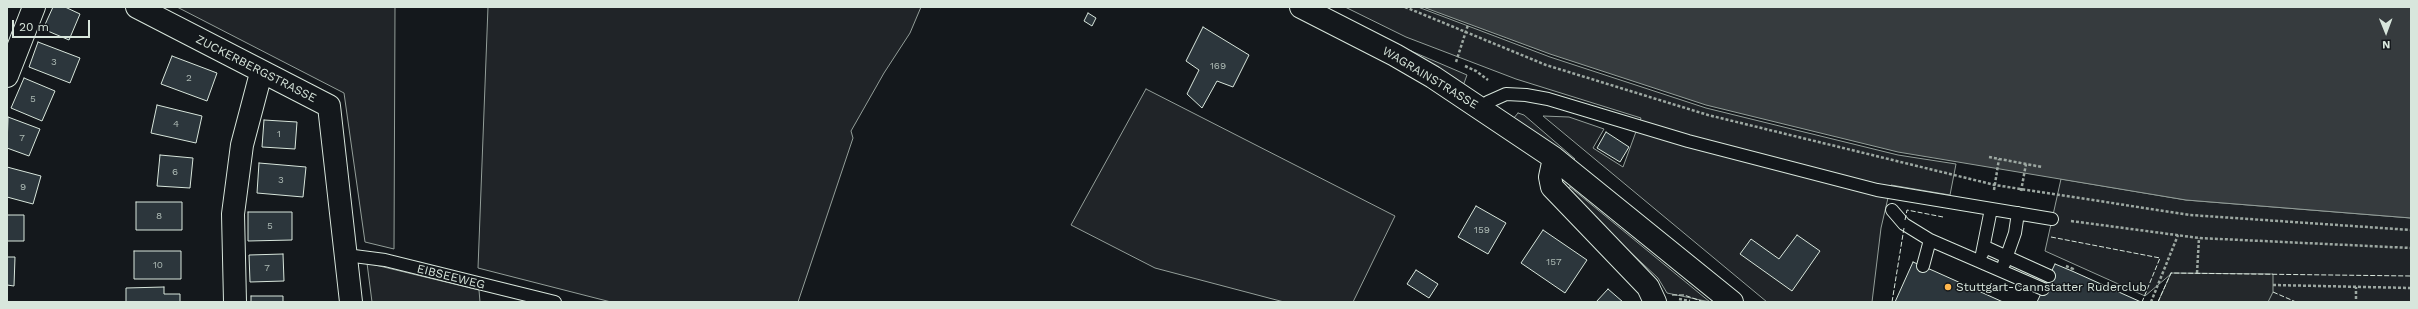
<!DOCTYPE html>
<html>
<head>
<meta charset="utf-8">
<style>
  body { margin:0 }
  #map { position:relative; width:2418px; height:309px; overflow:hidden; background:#14181c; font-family:"Work Sans",sans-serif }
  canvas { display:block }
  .frame { position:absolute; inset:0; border:8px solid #d8e6dc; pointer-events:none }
  .north { position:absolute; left:2366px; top:12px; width:40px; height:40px; -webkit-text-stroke:3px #14181c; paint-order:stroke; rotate:179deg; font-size:11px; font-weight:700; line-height:16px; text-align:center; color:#d8e6dc }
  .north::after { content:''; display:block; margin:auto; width:14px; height:18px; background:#d8e6dc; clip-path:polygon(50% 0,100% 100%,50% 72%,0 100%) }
  .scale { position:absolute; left:12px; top:20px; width:78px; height:18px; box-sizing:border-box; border:2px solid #d8e6dc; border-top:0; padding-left:5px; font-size:12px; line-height:14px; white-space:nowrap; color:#d8e6dc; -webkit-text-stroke:3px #14181c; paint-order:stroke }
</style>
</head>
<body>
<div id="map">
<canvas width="2418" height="309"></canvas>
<div class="frame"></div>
<div class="north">N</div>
<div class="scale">20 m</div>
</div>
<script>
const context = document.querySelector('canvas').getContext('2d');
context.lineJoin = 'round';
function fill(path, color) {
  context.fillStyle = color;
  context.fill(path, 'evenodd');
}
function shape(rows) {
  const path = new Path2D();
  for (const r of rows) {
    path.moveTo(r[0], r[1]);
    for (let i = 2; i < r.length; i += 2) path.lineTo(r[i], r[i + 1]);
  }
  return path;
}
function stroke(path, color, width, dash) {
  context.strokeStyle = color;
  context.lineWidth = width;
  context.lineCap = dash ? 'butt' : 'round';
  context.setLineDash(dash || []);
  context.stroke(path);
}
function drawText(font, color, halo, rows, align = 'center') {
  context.font = font + ' "Work Sans",sans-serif';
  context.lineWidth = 3;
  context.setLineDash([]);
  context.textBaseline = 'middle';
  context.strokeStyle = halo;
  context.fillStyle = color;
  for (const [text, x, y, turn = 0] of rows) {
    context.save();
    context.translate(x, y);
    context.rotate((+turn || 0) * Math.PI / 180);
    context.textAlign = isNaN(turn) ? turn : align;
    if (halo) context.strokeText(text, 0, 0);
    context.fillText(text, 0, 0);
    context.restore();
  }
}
const green = shape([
  [177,7,395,7,394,249,365,242,344,93,177,7],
  [488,7,921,7,910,33,884,73,851,131,853,138,798,302,611,302,478,268,488,7],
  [1345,7,1418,7,1550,57,1706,108,1898,155,1956,164,1950,195,1891,185,1881,228,1872,302,1767,302,1543,116,1569,117,1604,129,1593,148,1623,167,1641,118,1516,79,1406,37,1345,7],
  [1411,51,1467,75,1463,86,1409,55,1411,51],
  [1146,89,1395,216,1353,302,1284,302,1155,268,1071,225,1146,89],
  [1518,113,1524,115,1575,159,1573,161,1513,119,1518,113],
  [2061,179,2186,200,2411,218,2411,302,2158,302,2171,274,2145,296,2045,251,2061,179],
  [1570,187,1710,302,1667,293,1658,278,1567,193,1566,188,1570,187],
  [367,263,479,290,480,302,372,302,367,263]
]);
fill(green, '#202428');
stroke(green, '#939e99', 1);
const parking = shape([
  [2171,273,2273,274,2273,292,2268,302,2158,302,2171,273]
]);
fill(parking, '#24282b');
stroke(parking, '#939e99', 1);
const water = shape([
  [1423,7,2411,7,2411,218,2186,200,1898,152,1706,105,1550,54,1423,7]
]);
fill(water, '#363b3e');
stroke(water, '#939e99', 1);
const building = shape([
  [53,7,65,7,80,14,69,40,43,29,53,7],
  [1088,13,1096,18,1092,26,1084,21,1088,13],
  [1203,27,1249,55,1233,87,1217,81,1202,108,1187,94,1199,70,1186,61,1203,27],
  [38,42,80,58,70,83,29,67,38,42],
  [172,56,217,73,207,101,161,84,172,56],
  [24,78,55,91,42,121,11,108,24,78],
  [157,105,202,116,196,143,151,133,157,105],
  [8,117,40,129,29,156,7,148,8,117],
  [264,120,297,122,295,149,262,147,264,120],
  [1606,132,1629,147,1620,162,1597,148,1606,132],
  [160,155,193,158,190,188,157,186,160,155],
  [259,163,306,167,303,197,257,193,259,163],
  [7,167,41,176,33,204,7,197,7,167],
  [136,202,182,202,182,230,136,230,136,202],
  [1476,206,1506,223,1488,254,1458,237,1476,206],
  [248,212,292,212,292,240,248,241,248,212],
  [7,215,24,215,24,241,7,241,7,215],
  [1543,230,1587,260,1565,293,1521,263,1543,230],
  [1797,235,1820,251,1792,291,1740,254,1751,239,1779,259,1797,235],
  [134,251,181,251,181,279,134,279,134,251],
  [283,254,284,281,250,282,249,255,283,254],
  [7,257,15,257,14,286,7,285,7,257],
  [1913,262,1934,271,2003,302,1895,302,1913,262],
  [2055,264,2072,271,2141,302,2037,302,2055,264],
  [1416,270,1438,284,1429,298,1407,284,1416,270],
  [164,287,164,294,180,294,180,302,126,302,126,288,164,287],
  [1608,289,1623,302,1596,302,1608,289],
  [251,296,283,296,283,302,251,302,251,296]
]);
fill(building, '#2c363c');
stroke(building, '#d8e6dc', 1);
const service = shape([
  [1483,110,1488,102,1506,94,1526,95,1548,99,1688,141,1877,190,2052,219],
  [1892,210,1904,224,1930,240,1923,266],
  [1930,240,2043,289],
  [1985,247,2049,276],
  [1982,254,1991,209],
  [346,255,385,260,555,302],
  [2004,264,2015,233,2018,213]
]);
const minor = shape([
  [137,7,329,106,351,302],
  [1301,7,1395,55,1433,77,1554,158,1732,302],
  [7,76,34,7],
  [1554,158,1550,177,1552,187,1648,287,1655,302],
  [235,302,233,214,242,145,261,73]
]);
stroke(service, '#d8e6dc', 14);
stroke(minor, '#d8e6dc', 24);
stroke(shape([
  [1405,7,1546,65,1708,115,1995,185,2190,215,2411,230],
  [1456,62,1468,25],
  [1465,66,1476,71,1488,80],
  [1989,157,2042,167],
  [1994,190,1999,159],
  [2021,191,2026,164],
  [2071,221,2199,238,2411,248],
  [2066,266,2073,269,2072,271],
  [2197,273,2199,238],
  [2273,285,2411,288],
  [1679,299,1690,301],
  [2356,299,2356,287],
  [2151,302,2178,235]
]), '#9da8a2', 2.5, [3, 2]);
stroke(service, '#14181c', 12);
stroke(minor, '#14181c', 22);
stroke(shape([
  [1905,220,1907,210,1943,217],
  [2051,237,2160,258,2142,302],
  [2273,292,2296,302],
  [1672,295,1684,295,1704,302],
  [1892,302,1904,228],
  [2158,302,2171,273,2411,276]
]), '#d8e6dc', 1, [5, 2]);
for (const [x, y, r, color] of [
  [1948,287,4,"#ffb74d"]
]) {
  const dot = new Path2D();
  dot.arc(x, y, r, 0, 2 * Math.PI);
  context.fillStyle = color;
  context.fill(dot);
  stroke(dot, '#14181c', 1.5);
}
drawText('10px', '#adbab4', null, [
  ["3",54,62],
  ["169",1218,66],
  ["2",189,78],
  ["5",33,99],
  ["4",176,124],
  ["1",279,134],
  ["7",22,138],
  ["6",175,172],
  ["3",281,180],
  ["9",23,187],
  ["8",159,216],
  ["5",270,226],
  ["159",1482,230],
  ["157",1554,262],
  ["10",158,265],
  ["7",267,268]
]);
drawText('12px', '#d8e6dc', '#14181c', [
  ["ZUCKERBERGSTRASSE",256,69,27],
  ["WAGRAINSTRASSE",1430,78,31],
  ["EIBSEEWEG",451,277,14]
]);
drawText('12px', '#d8e6dc', '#14181c', [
  ["Stuttgart-Cannstatter Ruderclub",1956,287]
], 'left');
</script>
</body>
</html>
